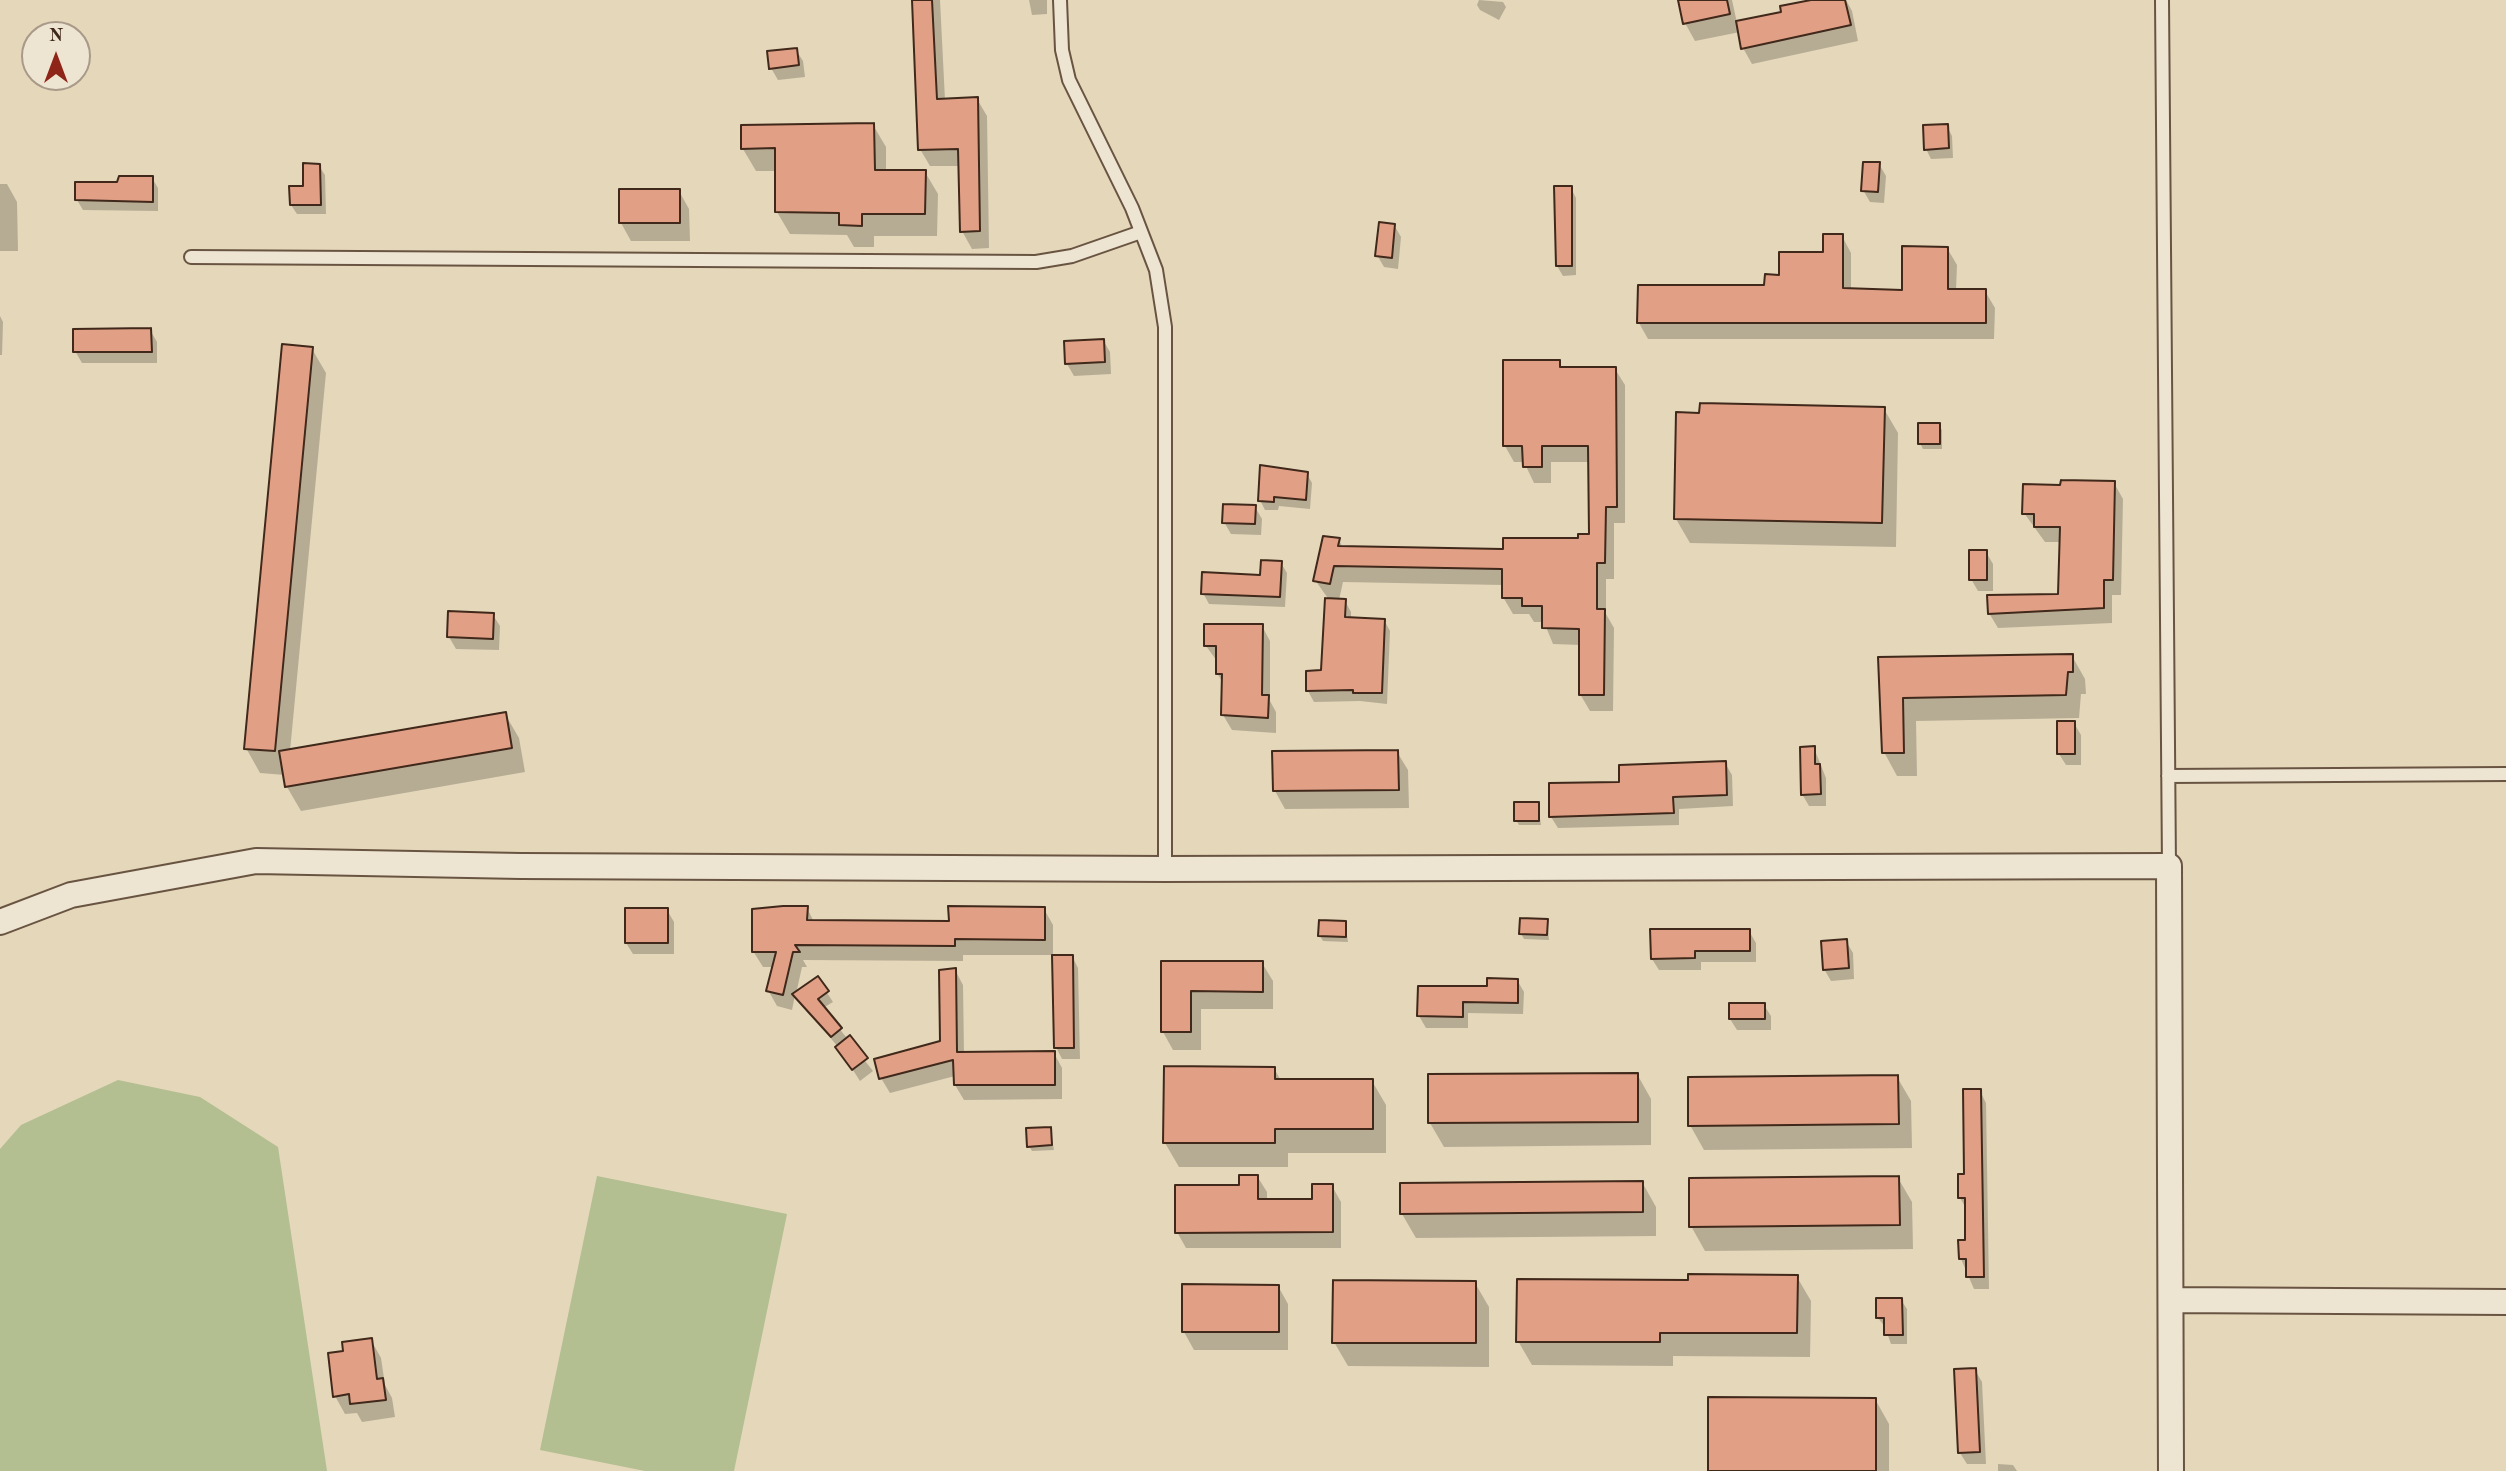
<!DOCTYPE html>
<html>
<head>
<meta charset="utf-8">
<style>
  body { margin:0 }
  #map { position:relative; width:2506px; height:1471px; overflow:hidden; background:#e4d7ba; font-family:"Old Standard TT",serif }
  canvas { display:block }
  .north { position:absolute; left:21px; top:21px; width:70px; height:70px; box-sizing:border-box; background:#ede5d2; border:2px solid #a89988; border-radius:50%; rotate:0deg; font-size:19px; font-weight:700; line-height:28px; text-align:center; color:#40281a }
  .north::after { content:''; display:block; margin:auto; width:24px; height:32px; background:#8f2418; clip-path:polygon(50% 0,100% 100%,50% 72%,0 100%) }
</style>
</head>
<body>
<div id="map">
<canvas width="2506" height="1471"></canvas>
<div class="north">N</div>
</div>
<script>
const context = document.querySelector('canvas').getContext('2d');
context.lineJoin = 'round';
function fill(path, color) {
  context.fillStyle = color;
  context.fill(path, 'evenodd');
}
function shape(rows) {
  const path = new Path2D();
  for (const r of rows) {
    path.moveTo(r[0], r[1]);
    for (let i = 2; i < r.length; i += 2) path.lineTo(r[i], r[i + 1]);
  }
  return path;
}
function stroke(path, color, width, dash) {
  context.strokeStyle = color;
  context.lineWidth = width;
  context.lineCap = dash ? 'butt' : 'round';
  context.setLineDash(dash || []);
  context.stroke(path);
}
fill(shape([
  [118,1080,200,1097,278,1147,327,1471,0,1471,0,1149,21,1125],
  [597,1176,787,1214,734,1471,645,1471,540,1450]
]), '#b3be91');
fill(shape([
  [913,0,940,0,945,100,977,99,987,116,989,248,972,249,962,231,960,166,930,166,920,149],
  [1029,0,1047,0,1047,14,1032,15],
  [1479,0,1503,2,1506,7,1499,20,1480,10,1477,5],
  [1680,0,1732,0,1737,23,1783,13,1820,0,1846,0,1852,11,1858,41,1752,64,1743,48,1740,32,1695,41,1685,23],
  [796,50,803,61,805,77,778,80,771,68],
  [873,125,886,147,886,172,925,172,938,194,937,236,874,236,874,247,854,247,847,235,790,234,777,212,777,171,756,171,743,149],
  [1947,126,1952,136,1953,158,1931,159,1926,149],
  [1879,164,1886,176,1884,203,1870,202,1863,190],
  [319,166,325,175,326,214,297,214,291,205],
  [152,178,158,188,158,211,83,210,77,200],
  [0,184,7,184,17,202,18,251,0,251],
  [1571,188,1576,198,1576,275,1563,276,1557,266],
  [679,191,689,209,690,241,631,241,621,223],
  [1394,225,1401,237,1398,269,1384,267,1377,255],
  [1842,236,1851,253,1851,290,1904,291,1947,248,1957,265,1956,290,1985,291,1995,308,1994,339,1648,339,1639,323,1765,287,1825,253],
  [0,316,3,322,2,355,0,355],
  [150,330,157,342,157,363,82,363,75,351],
  [1103,340,1110,352,1111,374,1074,376,1067,364],
  [312,349,326,373,290,751,505,714,519,738,525,772,301,811,287,787,285,775,260,773,246,748],
  [1559,362,1563,369,1615,369,1625,385,1625,523,1614,523,1614,579,1606,579,1606,614,1614,628,1613,711,1590,711,1580,694,1581,645,1553,644,1544,622,1534,622,1529,614,1513,614,1503,597,1503,585,1343,582,1339,600,1345,601,1351,612,1351,619,1384,620,1390,631,1387,704,1360,701,1314,702,1308,691,1323,672,1327,597,1315,580,1339,540,1343,548,1505,551,1591,536,1590,462,1551,462,1551,483,1534,483,1524,462,1514,462,1505,446],
  [1884,409,1898,433,1896,547,1690,543,1676,519],
  [1939,425,1942,430,1942,449,1923,449,1920,443],
  [1307,474,1312,483,1310,509,1279,506,1278,510,1265,510,1260,500],
  [2114,483,2123,499,2121,595,2112,595,2112,623,1998,628,1989,613,2060,595,2061,542,2045,542,2024,513,2062,487],
  [1255,507,1262,519,1261,535,1231,534,1224,522],
  [1986,552,1993,564,1993,591,1978,591,1971,579],
  [1281,563,1287,573,1285,607,1209,604,1203,593,1262,577],
  [493,615,500,626,499,650,456,649,449,637],
  [1262,626,1270,641,1270,701,1276,712,1276,733,1232,730,1223,715,1224,685,1217,673,1217,661,1206,646],
  [2072,656,2085,679,2086,694,2081,694,2079,718,1916,721,1917,776,1897,776,1884,752,1880,659],
  [2074,723,2081,735,2081,765,2066,765,2059,754],
  [1814,748,1826,778,1826,806,1809,806,1802,794],
  [1397,752,1408,770,1409,808,1285,809,1275,791],
  [1725,763,1732,775,1733,806,1679,809,1679,825,1558,828,1551,817,1621,784],
  [1538,804,1541,825,1519,825,1516,820],
  [807,908,814,922,951,923,1044,909,1053,925,1053,955,963,955,963,961,803,960,807,967,802,967,796,994,818,979,833,1002,823,1008,873,1071,860,1081,838,1047,795,995,792,1010,777,1006,768,990,774,967,763,967,753,951],
  [667,910,674,922,674,954,633,954,626,943],
  [1547,920,1549,940,1524,939,1521,934],
  [1345,922,1348,942,1323,941,1320,936],
  [1749,931,1756,943,1756,962,1701,962,1701,970,1659,970,1652,959],
  [1846,941,1853,953,1854,979,1831,981,1824,969],
  [1072,956,1078,968,1080,1059,1062,1059,1056,1047],
  [1163,962,1262,963,1273,981,1273,1009,1201,1009,1201,1050,1173,1050,1163,1032],
  [955,970,963,985,964,1054,1054,1053,1062,1068,1062,1099,964,1100,955,1085,955,1076,890,1093,881,1078,941,1042],
  [1517,980,1524,992,1523,1014,1468,1013,1468,1028,1426,1028,1419,1016,1489,988],
  [1764,1005,1771,1016,1771,1030,1737,1030,1730,1019],
  [1274,1068,1281,1081,1372,1081,1386,1105,1386,1153,1288,1153,1288,1167,1179,1167,1165,1143],
  [1637,1074,1651,1099,1651,1145,1444,1147,1430,1123],
  [1897,1077,1911,1101,1912,1148,1704,1150,1690,1125],
  [1980,1091,1986,1103,1989,1289,1974,1289,1961,1259,1967,1242,1967,1210,1960,1198],
  [1050,1128,1054,1150,1032,1151,1029,1146],
  [1257,1176,1267,1192,1267,1201,1314,1201,1332,1186,1341,1202,1341,1248,1186,1248,1177,1232],
  [1898,1178,1912,1202,1913,1249,1705,1251,1691,1226],
  [1642,1182,1656,1207,1656,1236,1416,1238,1402,1214],
  [1797,1277,1811,1301,1810,1357,1673,1356,1673,1366,1532,1365,1518,1341,1689,1282],
  [1475,1283,1489,1307,1489,1367,1348,1366,1334,1342],
  [1278,1286,1288,1304,1288,1350,1194,1350,1184,1332],
  [1901,1300,1907,1309,1907,1344,1891,1344,1885,1327,1878,1318],
  [371,1340,381,1358,385,1385,392,1398,395,1417,362,1422,357,1413,345,1414,335,1396,345,1353],
  [1975,1370,1982,1382,1986,1464,1967,1464,1960,1453],
  [1875,1399,1889,1424,1889,1471,1710,1471],
  [1998,1464,2013,1465,2017,1471,1998,1471]
]), '#0003');
const building = shape([
  [912,0,932,0,937,99,978,97,980,231,960,232,958,149,918,150,912,0],
  [1678,0,1727,0,1730,14,1683,24,1678,0],
  [1811,0,1845,0,1851,25,1741,49,1736,21,1781,12,1780,6,1811,0],
  [797,48,799,65,769,69,767,51,797,48],
  [874,123,875,170,926,170,925,214,862,214,862,226,839,225,839,213,775,212,775,148,741,149,741,125,874,123],
  [1948,124,1949,148,1924,150,1923,125,1948,124],
  [1863,162,1880,162,1878,192,1861,191,1863,162],
  [303,163,320,164,321,205,290,205,289,186,303,186,303,163],
  [119,176,153,176,153,202,75,200,75,182,117,182,119,176],
  [1554,186,1572,186,1572,266,1556,266,1554,186],
  [619,189,680,189,680,223,619,223,619,189],
  [1379,222,1395,224,1392,258,1375,256,1379,222],
  [1823,234,1843,234,1843,288,1902,290,1902,246,1948,247,1948,289,1986,289,1986,323,1637,323,1638,285,1764,285,1765,274,1779,275,1779,252,1823,252,1823,234],
  [151,328,152,352,73,352,73,329,151,328],
  [1104,339,1105,362,1065,364,1064,341,1104,339],
  [282,344,313,347,275,751,244,749,282,344],
  [1503,360,1560,360,1560,367,1616,367,1617,507,1606,507,1605,563,1597,563,1597,609,1605,609,1604,695,1579,695,1579,629,1542,628,1542,606,1522,606,1522,598,1502,598,1502,569,1334,566,1330,584,1313,581,1323,536,1340,538,1338,546,1503,549,1503,538,1578,538,1578,534,1589,534,1588,446,1542,446,1542,467,1523,467,1522,446,1503,446,1503,360],
  [1700,403,1885,407,1882,523,1674,519,1676,412,1699,413,1700,403],
  [1918,423,1940,423,1940,444,1918,444,1918,423],
  [1260,465,1308,472,1306,500,1274,497,1274,502,1258,501,1260,465],
  [2061,480,2115,481,2113,580,2104,580,2104,608,1988,614,1987,595,2058,594,2060,527,2034,527,2034,514,2022,514,2023,484,2060,485,2061,480],
  [1223,504,1256,505,1255,524,1222,523,1223,504],
  [1969,550,1987,550,1987,580,1969,580,1969,550],
  [1261,560,1282,561,1280,597,1201,594,1202,572,1260,575,1261,560],
  [1325,598,1346,599,1345,617,1385,619,1382,693,1353,693,1353,690,1306,691,1306,671,1321,670,1325,598],
  [448,611,494,613,493,639,447,637,448,611],
  [1204,624,1263,624,1262,695,1269,695,1268,718,1221,715,1222,674,1216,674,1216,646,1204,646,1204,624],
  [2073,654,2073,672,2068,672,2066,695,1903,698,1904,753,1882,753,1878,657,2073,654],
  [506,712,512,748,285,787,279,751,506,712],
  [2057,721,2075,721,2075,754,2057,754,2057,721],
  [1815,746,1815,764,1820,764,1821,794,1801,795,1800,747,1815,746],
  [1398,750,1399,790,1273,791,1272,751,1398,750],
  [1726,761,1727,795,1673,797,1674,813,1549,817,1549,783,1619,782,1619,765,1726,761],
  [1514,802,1539,802,1539,821,1514,821,1514,802],
  [783,906,808,906,807,920,949,921,948,906,1045,907,1045,940,955,939,955,946,795,945,800,952,793,952,783,995,766,991,776,952,752,952,752,909,783,906],
  [625,908,668,908,668,943,625,943,625,908],
  [1520,918,1548,919,1547,935,1519,934,1520,918],
  [1319,920,1346,921,1346,937,1318,936,1319,920],
  [1650,929,1750,929,1750,951,1695,951,1695,958,1651,959,1650,929],
  [1847,939,1849,968,1823,970,1821,941,1847,939],
  [1052,955,1073,955,1074,1048,1054,1048,1052,955],
  [1161,961,1263,961,1263,992,1191,991,1191,1032,1161,1032,1161,961],
  [956,968,957,1052,1055,1051,1055,1085,954,1085,953,1060,879,1079,874,1059,940,1041,939,970,956,968],
  [818,976,829,991,818,999,842,1028,831,1037,792,994,818,976],
  [1487,978,1518,979,1518,1003,1463,1002,1463,1017,1417,1016,1418,986,1487,986,1487,978],
  [1729,1003,1765,1003,1765,1019,1729,1019,1729,1003],
  [850,1035,868,1058,852,1070,835,1047,850,1035],
  [1164,1066,1275,1067,1275,1079,1373,1079,1373,1129,1275,1129,1275,1143,1163,1143,1164,1066],
  [1638,1073,1638,1122,1428,1123,1428,1074,1638,1073],
  [1898,1075,1899,1124,1688,1126,1688,1077,1898,1075],
  [1963,1089,1981,1089,1984,1277,1966,1277,1966,1259,1959,1259,1958,1240,1965,1240,1965,1198,1958,1198,1958,1174,1964,1174,1963,1089],
  [1051,1127,1052,1145,1027,1147,1026,1128,1051,1127],
  [1239,1175,1258,1175,1258,1199,1312,1199,1312,1184,1333,1184,1333,1232,1175,1233,1175,1185,1239,1185,1239,1175],
  [1899,1176,1900,1225,1689,1227,1689,1178,1899,1176],
  [1643,1181,1643,1212,1400,1214,1400,1183,1643,1181],
  [1688,1274,1798,1275,1797,1333,1660,1333,1660,1342,1516,1342,1517,1279,1688,1280,1688,1274],
  [1333,1280,1476,1281,1476,1343,1332,1343,1333,1280],
  [1182,1284,1279,1285,1279,1332,1182,1332,1182,1284],
  [1876,1298,1902,1298,1903,1335,1884,1335,1884,1318,1876,1318,1876,1298],
  [372,1338,377,1379,383,1378,386,1400,350,1404,349,1394,333,1397,328,1353,343,1351,342,1342,372,1338],
  [1976,1368,1980,1452,1958,1453,1954,1369,1976,1368],
  [1708,1397,1876,1398,1876,1471,1708,1471,1708,1397]
]);
fill(building, '#e1a086');
stroke(building, '#40281a', 2);
const lane = shape([
  [1060,0,1062,50,1069,80,1132,208,1156,270,1165,327,1165,869],
  [2162,0,2169,866],
  [191,257,1036,262,1072,256,1141,232],
  [2168,776,2506,774]
]);
const street = shape([
  [0,922,71,895,256,861,521,866,1165,869,2169,866,2171,1471],
  [2171,1300,2506,1302]
]);
stroke(lane, '#695442', 16);
stroke(street, '#695442', 28);
stroke(lane, '#ede5d2', 12);
stroke(street, '#ede5d2', 24);
</script>
</body>
</html>
